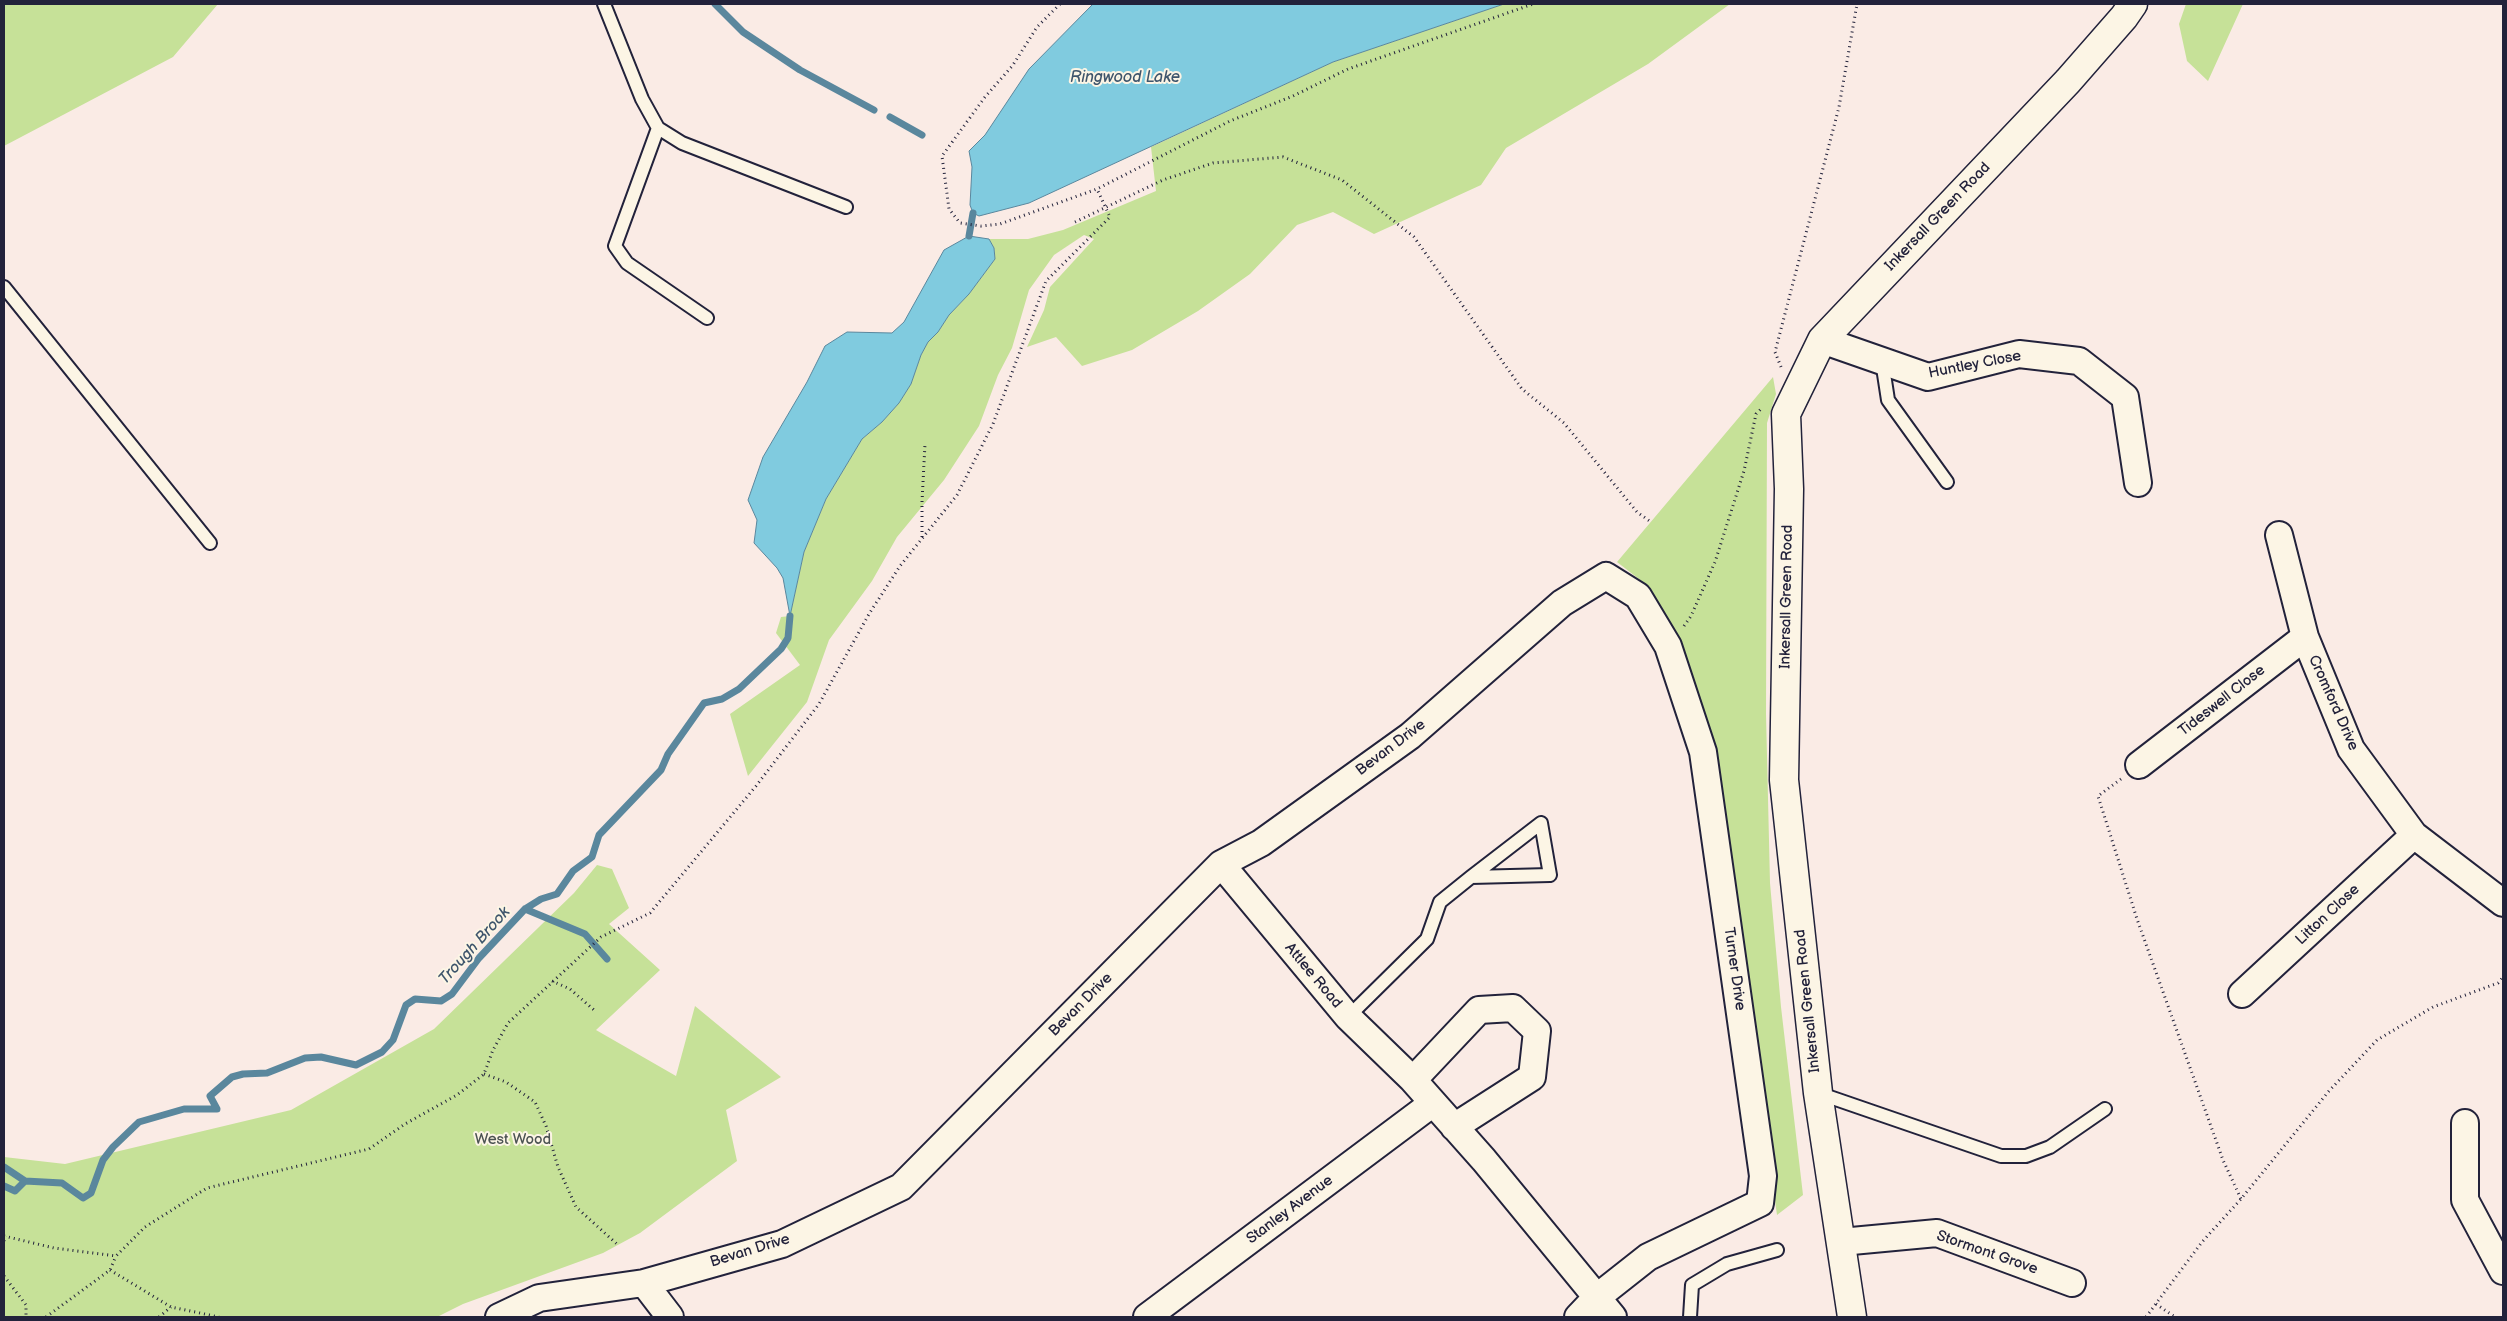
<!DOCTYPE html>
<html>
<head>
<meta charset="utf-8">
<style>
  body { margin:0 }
  #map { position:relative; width:2507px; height:1321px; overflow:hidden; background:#faebe5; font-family:"Balsamiq Sans",sans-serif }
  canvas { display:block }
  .frame { position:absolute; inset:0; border:5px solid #22223b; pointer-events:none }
</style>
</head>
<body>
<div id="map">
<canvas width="2507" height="1321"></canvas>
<div class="frame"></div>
</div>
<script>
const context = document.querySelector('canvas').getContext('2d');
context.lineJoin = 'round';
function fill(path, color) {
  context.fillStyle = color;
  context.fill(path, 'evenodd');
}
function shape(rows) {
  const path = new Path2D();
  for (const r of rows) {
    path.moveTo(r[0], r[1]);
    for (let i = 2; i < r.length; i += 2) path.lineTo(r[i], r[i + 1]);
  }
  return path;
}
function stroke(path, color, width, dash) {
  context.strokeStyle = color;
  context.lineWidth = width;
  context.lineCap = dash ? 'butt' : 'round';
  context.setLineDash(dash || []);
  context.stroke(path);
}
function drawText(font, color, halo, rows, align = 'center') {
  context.font = font + ' "Balsamiq Sans",sans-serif';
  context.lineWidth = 4;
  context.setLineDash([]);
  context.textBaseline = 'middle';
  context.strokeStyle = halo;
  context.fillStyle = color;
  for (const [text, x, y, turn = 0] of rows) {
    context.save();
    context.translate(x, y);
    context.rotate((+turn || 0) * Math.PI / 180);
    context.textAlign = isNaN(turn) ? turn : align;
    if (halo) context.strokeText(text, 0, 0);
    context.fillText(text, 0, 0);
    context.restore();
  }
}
fill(shape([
  [4,4,218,4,173,57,4,146],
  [1504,4,1730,4,1648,64,1506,148,1481,185,1374,234,1333,212,1297,225,1250,274,1198,311,1132,350,1082,366,1056,337,1027,347,1044,310,1050,287,1094,239,1084,235,1054,255,1029,290,1012,348,998,375,979,426,944,480,897,537,872,581,829,640,807,702,748,776,730,714,800,665,776,633,781,617,790,616,804,552,826,499,862,439,882,422,899,403,911,384,921,355,928,342,938,332,949,315,969,294,995,259,994,248,989,239,1028,239,1063,230,1156,191,1151,147,1333,62],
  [2186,4,2243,4,2208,81,2187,61,2179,24],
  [1773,377,1776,394,1767,423,1766,714,1770,883,1781,1007,1803,1195,1777,1215,1712,747,1707,721,1669,623,1648,586,1617,562],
  [597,865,612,869,629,908,609,924,660,970,596,1030,676,1076,695,1006,781,1077,726,1110,737,1161,640,1233,603,1253,463,1304,437,1317,4,1317,4,1157,65,1164,291,1110,434,1029,574,893]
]), '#c6e198');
const water = shape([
  [1093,4,1504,4,1333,62,1029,203,979,216,973,213,970,205,972,167,969,151,985,135,1029,69,1093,4],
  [969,236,989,239,994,248,995,259,969,294,949,315,938,332,928,342,921,355,911,384,899,403,882,422,862,439,826,499,804,552,790,616,783,578,777,568,754,543,757,520,748,500,763,457,807,382,825,346,847,332,892,333,904,322,944,250,969,236]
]);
fill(water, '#80cbdf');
stroke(water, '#5a879d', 1);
stroke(shape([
  [715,4,743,32,800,70,874,110],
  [890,117,922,135],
  [969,236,973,213],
  [525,909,585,934,607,959],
  [4,1167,25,1181,62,1183,83,1198,91,1193,103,1160,113,1147,139,1122,184,1109,217,1109,210,1096,232,1077,243,1074,267,1073,305,1058,321,1057,356,1065,382,1052,393,1040,406,1005,415,999,441,1001,452,994,479,958,525,909,541,899,557,894,573,871,592,857,599,835,661,770,668,754,704,703,722,699,739,689,781,649,788,638,790,616],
  [4,1186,15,1191,25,1181]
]), '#5a879d', 7);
const lane = shape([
  [604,4,642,99,658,128,682,143,846,207],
  [658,128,615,246,627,263,707,318],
  [4,287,210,543],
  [1882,361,1888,400,1947,482],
  [1348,1017,1427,939,1440,902,1471,877,1541,823,1550,875,1471,877],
  [1818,1093,2001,1156,2026,1156,2050,1147,2105,1109],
  [1690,1317,1692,1285,1727,1264,1777,1250]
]);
const street = shape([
  [1822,340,1928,377,2019,354,2079,361,2125,397,2138,483],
  [2279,535,2305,637,2351,749,2414,835,2503,903],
  [2139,765,2305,637],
  [1221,864,1348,1017,1413,1080,1484,1160,1613,1317],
  [2242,994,2414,835],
  [1413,1080,1479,1010,1513,1008,1537,1031,1532,1077,1454,1127],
  [2465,1123,2465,1200,2503,1271],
  [1841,1242,1937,1233,2072,1283],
  [644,1283,670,1317],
  [499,1317,539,1298,644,1283,782,1244,901,1187,1221,864,1261,843,1410,736,1562,603,1606,576,1638,596,1668,646,1703,752,1763,1176,1760,1203,1648,1257,1596,1298,1578,1317],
  [1147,1317,1433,1103]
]);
const secondary = shape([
  [1852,1317,1818,1093,1784,780,1789,489,1786,414,1822,340,2068,81,2124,17,2133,4]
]);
stroke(lane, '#22223b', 16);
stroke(street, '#22223b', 30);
stroke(secondary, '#22223b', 31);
stroke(shape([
  [1060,4,1037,27,1013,65,985,97,942,156,949,209,960,223,981,226,1000,224,1097,189,1230,121,1293,96,1348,69,1533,4],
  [1075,222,1163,180,1213,163,1283,157,1342,180,1414,237,1522,389,1564,423,1637,512,1651,522],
  [1781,367,1775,352,1839,107,1857,4],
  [922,537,922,502,925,444],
  [1684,626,1691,616,1715,562,1744,471,1756,414,1762,408],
  [2121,779,2098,796,2137,919,2223,1160,2241,1199],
  [552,981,570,989,594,1010],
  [484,1074,506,1082,535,1102,546,1126,558,1167,576,1207,618,1245],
  [4,1236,54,1248,116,1256,145,1227,207,1188,369,1149,405,1124,457,1095,484,1074,493,1050,508,1023,601,937,650,913,756,786,819,704,869,614,900,566,957,495,993,424,1046,281,1110,217,1097,189],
  [4,1241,5,1236],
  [110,1270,171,1307,219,1317],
  [4,1276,26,1305,26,1317],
  [2156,1304,2175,1317],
  [46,1317,110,1270,116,1256],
  [159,1317,171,1307],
  [2146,1317,2202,1242,2241,1199,2329,1091,2377,1040,2433,1007,2498,983,2503,977]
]), '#22223b', 3, [1, 4]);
stroke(lane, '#fcf5e5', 12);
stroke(street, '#fcf5e5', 26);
stroke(secondary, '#fcf5e5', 28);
drawText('15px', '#22223b', '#fcf5e5', [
  ["Inkersall Green Road",1938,217,-46],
  ["Huntley Close",1975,365,-11],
  ["Inkersall Green Road",1787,597,-89],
  ["Tideswell Close",2222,701,-38],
  ["Cromford Drive",2333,703,66],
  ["Bevan Drive",1391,748,-37],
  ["Litton Close",2328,915,-43],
  ["Turner Drive",1734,969,82],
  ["Attlee Road",1313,976,50],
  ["Inkersall Green Road",1808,1001,-96],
  ["Bevan Drive",1081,1005,-45],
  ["Stanley Avenue",1290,1210,-37],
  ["Bevan Drive",750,1251,-17],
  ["Stormont Grove",1987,1253,19]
]);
drawText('15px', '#4b5252', '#fcf5e5', [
  ["West Wood",513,1140]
]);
drawText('italic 16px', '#3e556c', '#fcf5e5', [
  ["Ringwood Lake",1125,78],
  ["Trough Brook",475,946,-48]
]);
</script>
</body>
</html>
